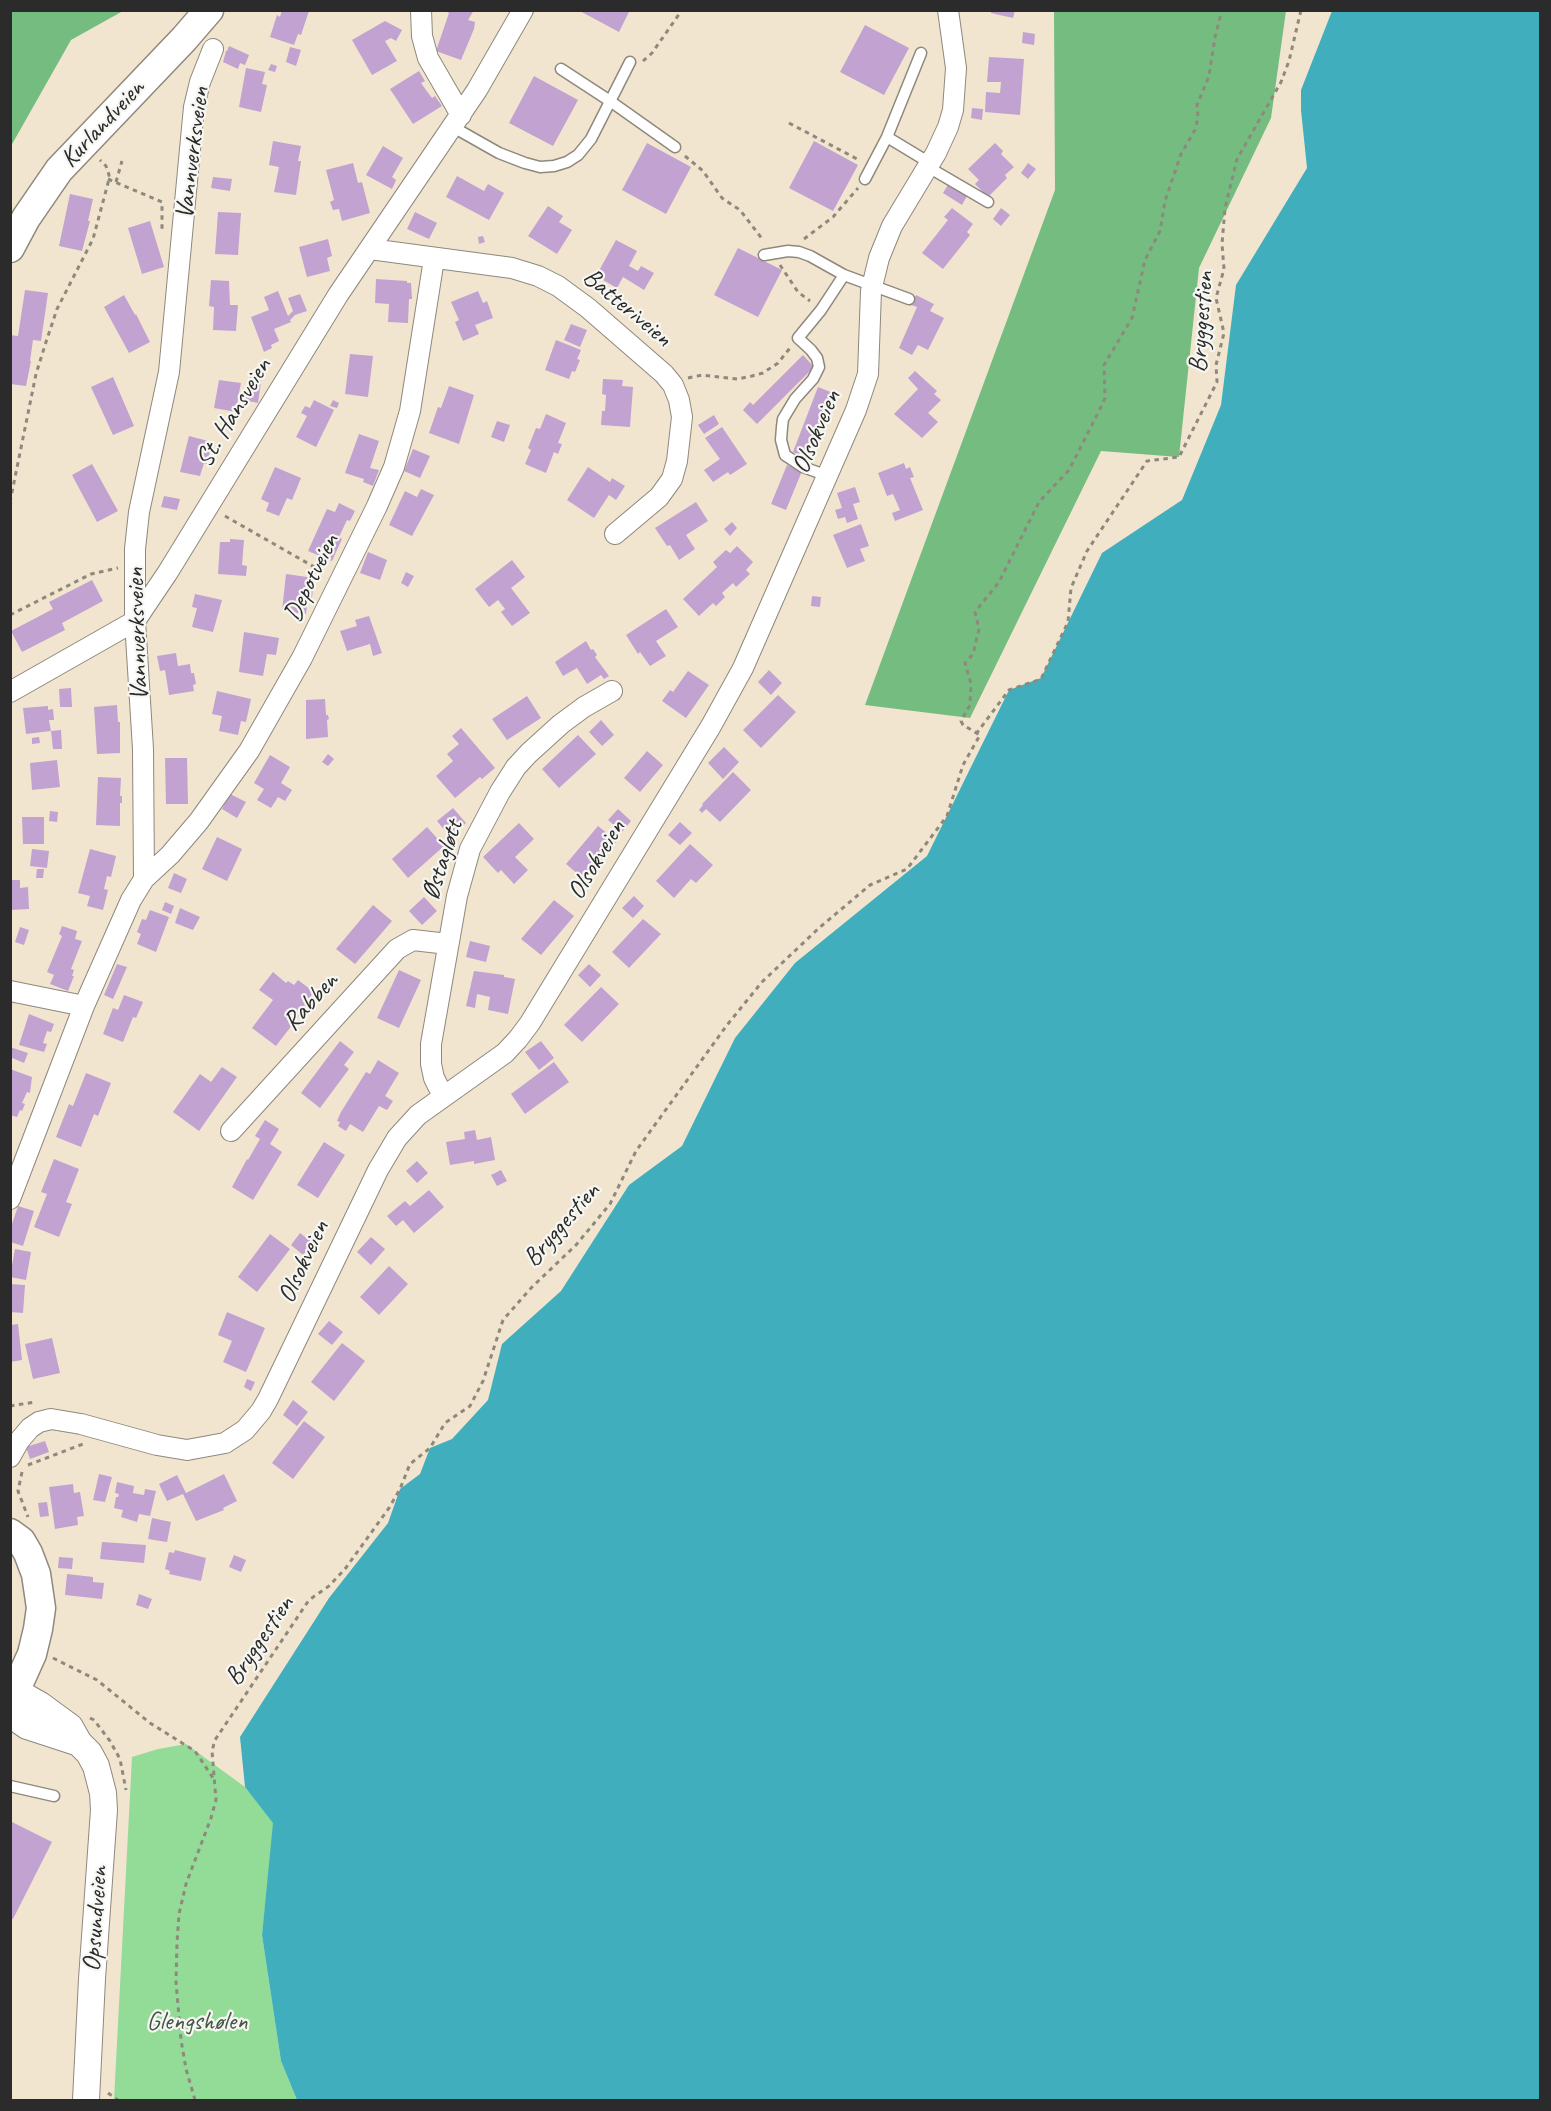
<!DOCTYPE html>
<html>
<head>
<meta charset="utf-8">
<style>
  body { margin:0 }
  #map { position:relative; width:1551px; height:2111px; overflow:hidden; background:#f2e5cf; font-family:Caveat,sans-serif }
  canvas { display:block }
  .frame { position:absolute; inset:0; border:12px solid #2b2b2b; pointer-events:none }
</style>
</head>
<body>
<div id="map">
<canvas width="1551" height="2111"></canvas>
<div class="frame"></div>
</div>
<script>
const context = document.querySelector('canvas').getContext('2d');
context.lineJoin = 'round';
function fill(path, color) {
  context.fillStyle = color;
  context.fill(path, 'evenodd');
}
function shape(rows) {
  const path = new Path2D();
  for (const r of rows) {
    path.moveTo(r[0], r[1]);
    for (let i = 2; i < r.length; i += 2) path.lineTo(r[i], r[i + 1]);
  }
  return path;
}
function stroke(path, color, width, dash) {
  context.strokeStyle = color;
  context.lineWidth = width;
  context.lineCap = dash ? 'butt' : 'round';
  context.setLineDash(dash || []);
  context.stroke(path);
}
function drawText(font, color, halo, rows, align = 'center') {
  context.font = font + ' Caveat,sans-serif';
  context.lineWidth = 4.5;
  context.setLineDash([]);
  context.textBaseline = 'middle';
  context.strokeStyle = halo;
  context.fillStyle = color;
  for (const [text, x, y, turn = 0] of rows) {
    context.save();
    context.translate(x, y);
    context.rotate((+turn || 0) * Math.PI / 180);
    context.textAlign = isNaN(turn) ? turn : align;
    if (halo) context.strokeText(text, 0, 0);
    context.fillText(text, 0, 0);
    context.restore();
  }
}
fill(shape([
  [186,1744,245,1787,274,1823,262,1935,281,2061,297,2100,114,2100,132,1757,158,1749]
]), '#92dc98');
fill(shape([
  [11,10,123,11,71,40,11,146],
  [1054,11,1286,11,1271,118,1199,268,1179,457,1101,451,970,718,865,705,1055,190]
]), '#75bc80');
fill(shape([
  [1332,11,1540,11,1540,2100,297,2100,281,2061,262,1935,273,1823,245,1787,240,1737,329,1598,388,1523,400,1489,420,1474,430,1448,452,1439,488,1400,502,1344,561,1291,629,1185,682,1146,735,1038,795,963,927,856,1009,690,1041,678,1102,553,1182,500,1221,405,1236,285,1307,168,1301,110,1301,90]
]), '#40aebd');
fill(shape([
  [282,10,309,11,301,35,298,34,294,45,270,37,277,15,280,17],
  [443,10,474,10,468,20,475,22,474,29,461,60,436,51,449,13],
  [578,10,630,10,619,32],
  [991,10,1015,10,1013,18,991,13],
  [385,21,402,30,396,41,391,38,385,41,397,61,372,75,352,40],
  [865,25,909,48,884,95,840,72],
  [1023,32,1035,34,1034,45,1022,43],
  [229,46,249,55,245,65,240,63,238,69,223,62,226,51,227,51],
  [290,47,301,50,296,66,286,62],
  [989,57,1024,59,1020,115,985,112,986,92,1000,93,1001,82,987,82],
  [271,64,277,66,275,72,268,70],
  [246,68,265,72,262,84,267,85,261,112,239,107],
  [419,71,425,81,421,83,426,90,432,98,435,96,442,106,413,124,390,89],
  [534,76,578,100,553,146,509,123],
  [972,108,983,109,982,120,971,118],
  [273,141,301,146,298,161,301,161,296,195,274,192,279,167,269,165],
  [814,141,858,165,833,211,789,188],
  [647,143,691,167,666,214,622,190],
  [995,143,1003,151,1001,154,1014,167,1005,175,1007,178,988,197,975,184,979,180,968,169],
  [383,146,403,158,392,177,396,180,392,189,366,175],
  [353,163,358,183,362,182,370,213,342,221,339,209,333,210,330,202,334,200,326,170],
  [1028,163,1036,169,1028,179,1021,173],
  [457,176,484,191,488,184,504,193,489,220,446,197],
  [213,177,232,179,230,191,211,188],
  [949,183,968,194,962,205,943,193],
  [70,194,93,199,88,221,90,221,82,251,59,246],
  [548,206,563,216,559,222,572,230,557,254,528,236],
  [952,208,973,224,967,232,970,235,943,269,922,253,948,220,944,217],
  [1001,208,1010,215,1001,226,993,219],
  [218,212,241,213,238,255,215,254],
  [415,212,437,223,429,239,407,229],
  [150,221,164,267,142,274,128,228],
  [483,236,485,242,479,244,478,237],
  [328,239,332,256,327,258,330,271,307,277,299,247],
  [616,240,637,251,629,266,638,271,641,266,654,273,644,290,623,277,617,288,596,276],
  [738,248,782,270,758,317,714,295],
  [376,279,407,281,407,283,411,283,412,299,409,299,408,323,388,322,389,304,375,303],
  [211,280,229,281,230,305,238,305,236,331,213,330,214,307,209,306],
  [25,290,48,293,41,341,33,340,30,361,31,361,26,386,10,384,10,335,18,336],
  [278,291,288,316,293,311,288,298,300,294,307,311,295,315,290,320,291,322,274,329,279,341,271,345,272,348,264,352,251,317,269,310,264,297],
  [478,291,483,303,487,301,493,318,475,325,479,334,463,341,455,322,459,320,451,302],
  [124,295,135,315,136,314,150,342,129,353,104,307],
  [916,295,934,304,930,311,944,318,928,350,918,345,912,355,899,348,917,307,911,305],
  [571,324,587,330,580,347,564,340],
  [556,340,581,350,577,359,580,360,575,372,572,371,569,379,545,370],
  [350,354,373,356,368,397,345,394],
  [803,355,814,367,757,424,743,410,750,402,753,405],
  [915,371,937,391,934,394,941,400,928,413,938,422,922,438,894,414,918,389,908,378],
  [251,373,262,375,258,403,238,399,236,412,214,408,219,380,241,383,239,393,247,394],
  [113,377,134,426,113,435,91,387],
  [603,379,623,380,622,386,633,387,630,427,601,425,602,411,605,411,606,395,602,394],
  [449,386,474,395,459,444,429,433,438,407,441,408],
  [818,387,833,393,808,458,793,452],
  [314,400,334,410,316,447,296,437,307,416,301,413,305,406,310,408],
  [333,400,339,403,337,408,330,406],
  [546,414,566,423,558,443,562,444,558,454,554,452,546,473,525,464,531,450,528,448,536,428,540,429],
  [714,415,719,424,704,434,698,425],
  [497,421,510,425,504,442,491,437],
  [722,427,747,464,730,475,728,472,713,482,704,470,720,459,705,438],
  [359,434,379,441,370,468,379,470,373,486,363,482,364,479,345,473],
  [189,436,212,442,207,464,204,463,200,476,180,472],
  [413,449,430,456,420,478,404,471],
  [904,463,906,469,910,467,914,477,910,478,923,510,895,521,892,513,900,510,893,494,887,496,878,473],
  [92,464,118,511,97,522,72,475],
  [787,465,802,471,786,510,771,504],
  [275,467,301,478,292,500,287,498,279,516,266,511,269,503,261,499],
  [588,467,610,482,612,478,625,486,616,500,609,495,594,518,567,500],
  [855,487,860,502,853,504,858,519,847,523,845,517,838,519,835,510,842,508,837,493],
  [421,489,434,495,412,536,389,525,405,491,417,497],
  [164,496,180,499,177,510,161,507],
  [696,502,708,521,686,535,695,549,679,560,670,545,667,546,655,528],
  [339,503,355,511,350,521,347,520,339,537,342,539,332,561,308,551,327,509,335,512],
  [732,522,737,528,730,536,724,529],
  [861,524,869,546,860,549,865,561,847,568,833,535],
  [230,539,244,540,242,565,247,566,246,576,218,574,220,542,230,542],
  [737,546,753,562,746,570,750,574,736,587,733,583,722,593,725,597,716,606,713,603,699,616,683,599,717,567,713,562,726,550,730,553],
  [368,552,387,560,380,580,360,573],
  [512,560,525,577,511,588,530,613,512,626,501,612,505,609,498,600,489,607,475,589],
  [406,572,414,576,408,587,401,583],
  [286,574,314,578,312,598,308,598,306,614,282,611],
  [92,580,103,601,62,623,65,630,22,652,11,631,53,609,49,602],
  [195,594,222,600,213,632,192,627,197,608,192,607],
  [812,596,821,597,820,607,811,606],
  [666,609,678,627,656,641,666,656,650,666,640,652,638,654,626,635],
  [369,616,382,653,373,656,370,644,347,651,340,631,357,626,355,620],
  [244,632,279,638,276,655,267,654,263,676,239,672],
  [586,641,591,650,593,649,597,655,595,657,609,676,604,679,601,675,587,684,577,668,563,676,555,662],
  [176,653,178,666,190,664,191,673,194,673,196,684,193,685,194,691,169,695,165,670,160,671,157,656],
  [769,670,782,683,771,695,758,682],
  [688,671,709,685,686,718,662,701,670,690,673,692],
  [71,688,72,707,60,707,59,689],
  [217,691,251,699,246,722,241,721,238,735,219,731,222,716,212,714],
  [778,695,796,712,761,748,743,730],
  [527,696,541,718,507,740,492,719],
  [325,699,326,715,328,715,329,719,327,720,328,737,306,739,306,700],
  [117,705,118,722,120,722,120,753,97,754,94,707],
  [48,706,48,710,53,709,54,720,49,720,51,731,26,734,23,708],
  [601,720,614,735,602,746,589,732],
  [461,728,495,768,482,779,480,777,455,798,436,776,453,761,447,754,459,744,452,736],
  [61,730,62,749,53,749,51,731],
  [578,735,596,754,559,788,542,769],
  [39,737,40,743,32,744,32,738],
  [724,747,739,762,723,779,708,763],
  [647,751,663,765,640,792,624,778],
  [328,754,334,759,328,766,322,762],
  [270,755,290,767,281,783,292,790,285,801,278,797,271,808,257,800,264,789,254,783],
  [165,758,187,758,188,804,166,804],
  [57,760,60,787,32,790,30,763],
  [733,772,751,790,720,822,706,809,702,813,699,810,703,805,702,804],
  [98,777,121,778,120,796,122,796,122,803,120,803,120,826,96,825],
  [230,794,246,802,237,818,222,809],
  [453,808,466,823,450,837,437,821],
  [618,809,631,821,622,832,608,820],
  [50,811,58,812,57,822,49,821],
  [22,817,44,817,44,844,23,844],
  [680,822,692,833,680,845,668,835],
  [519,823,534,839,515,857,528,870,514,884,501,870,498,873,483,857],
  [598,826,617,841,585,880,566,864],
  [427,827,444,846,408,878,392,859],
  [217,837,242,849,227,881,202,869],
  [690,844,713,865,696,883,691,879,674,898,656,881],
  [32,849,49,851,47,868,30,866],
  [90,849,116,856,111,877,107,876,104,889,108,890,103,910,87,906,90,896,78,893],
  [37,869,44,869,43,878,36,878],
  [174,873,187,879,181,893,168,888],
  [10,880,20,880,20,888,28,887,29,909,10,910],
  [634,896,644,906,633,918,622,908],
  [424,897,437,911,422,925,409,911],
  [554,900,574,916,541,955,521,939],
  [165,902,174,906,171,914,162,910],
  [373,905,392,921,355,964,336,949],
  [180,908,200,917,193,930,175,923],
  [150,910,169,917,156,952,137,944,141,934,137,932,142,919,146,920],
  [643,919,661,934,629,968,612,952],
  [62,926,77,931,75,939,82,941,71,969,74,970,72,976,74,976,68,991,50,984,54,975,47,972,62,936,59,934],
  [20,927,29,930,24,945,15,942],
  [470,941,490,946,486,962,466,957],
  [117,964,127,967,113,999,104,995],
  [589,964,601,975,590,987,578,975],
  [399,970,421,980,399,1028,377,1018],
  [474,971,504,975,504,977,515,979,508,1014,488,1010,490,997,477,994,475,1008,466,1006],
  [273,972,286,983,288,981,294,985,298,980,314,992,310,997,312,999,276,1046,252,1028,273,1000,259,990],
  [601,987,619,1004,582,1042,564,1025],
  [124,995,143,1002,136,1018,133,1017,123,1042,103,1034,113,1008,118,1010],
  [29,1014,54,1024,51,1032,47,1031,43,1043,47,1044,44,1052,19,1045],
  [340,1041,354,1052,344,1065,349,1069,320,1108,301,1093],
  [541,1041,554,1058,539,1070,525,1052],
  [10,1047,28,1053,24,1063,10,1057],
  [378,1060,399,1073,385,1096,393,1101,387,1110,379,1106,363,1132,350,1124,346,1131,338,1126,340,1122,337,1121,341,1112,366,1072,370,1074],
  [554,1062,569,1082,525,1114,511,1094],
  [222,1067,237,1077,199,1131,173,1112,200,1074,211,1082],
  [10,1069,32,1077,30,1093,27,1092,22,1103,25,1104,22,1111,20,1110,17,1117,10,1115],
  [86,1073,111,1083,98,1116,94,1114,81,1147,56,1137,69,1104,73,1106],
  [265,1120,279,1129,270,1144,282,1152,253,1200,232,1187,247,1159,248,1160,260,1139,255,1136],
  [475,1130,477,1140,491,1137,495,1160,474,1164,474,1161,450,1165,446,1142,465,1139,464,1132],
  [324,1142,345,1155,318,1198,297,1185],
  [54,1159,79,1169,66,1202,72,1204,59,1237,34,1227,47,1194,41,1192],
  [417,1161,428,1173,417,1183,406,1171],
  [501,1170,507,1181,497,1186,491,1175],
  [429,1190,444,1207,414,1233,403,1220,396,1226,387,1216,405,1201,410,1206],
  [18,1206,34,1211,23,1246,10,1242,10,1230],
  [300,1233,313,1243,303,1255,291,1245],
  [270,1234,290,1249,257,1292,238,1277],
  [371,1237,385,1249,371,1265,357,1252],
  [15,1249,31,1252,26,1280,10,1277],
  [389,1266,408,1284,379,1315,360,1297],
  [10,1284,25,1285,23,1313,10,1312],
  [227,1312,265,1328,246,1372,223,1362,232,1341,218,1335],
  [329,1321,343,1332,332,1345,318,1334],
  [18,1324,22,1360,10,1362,10,1325],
  [52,1338,60,1373,33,1379,25,1344],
  [342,1343,365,1361,334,1401,311,1382],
  [247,1379,255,1382,251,1391,244,1387],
  [293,1400,308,1412,297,1426,283,1415],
  [304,1421,325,1437,293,1479,272,1463],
  [45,1441,49,1452,30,1459,26,1447],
  [99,1474,112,1477,105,1502,93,1500],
  [224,1474,237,1501,223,1508,224,1510,196,1521,183,1494,167,1501,159,1484,177,1475,186,1493],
  [117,1482,134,1486,133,1493,144,1495,145,1489,156,1491,150,1516,139,1514,137,1522,121,1517,123,1510,114,1508,116,1497,118,1497,119,1494,115,1493],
  [73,1484,74,1493,80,1492,84,1516,77,1517,78,1525,55,1529,49,1487],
  [47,1502,49,1516,40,1517,38,1503],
  [152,1518,171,1522,167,1542,148,1539],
  [102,1542,146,1545,144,1563,100,1559],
  [175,1550,206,1558,201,1581,169,1574,170,1571,165,1569,169,1552,174,1553],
  [234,1555,246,1560,241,1572,229,1567],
  [59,1557,73,1558,72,1569,58,1568],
  [67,1574,93,1577,93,1582,104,1583,102,1599,65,1595],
  [139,1594,152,1599,148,1609,136,1605],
  [10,1821,52,1842,13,1919,10,1918]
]), '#c2a2d0');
const service = shape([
  [561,69,610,101,675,147],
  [453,127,499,153,525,163,540,167,554,166,567,162,578,155,591,139,630,62],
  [887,137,930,163],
  [928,167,988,202],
  [865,179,887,137,921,53],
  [764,255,788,251,799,252,810,256,844,275,909,299],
  [828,476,803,467,785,455,781,440,782,427,783,419,795,399,813,379,819,367,817,358,811,350,798,338,821,310,844,275],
  [10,1786,54,1796]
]);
const minor = shape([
  [421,10,422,36,428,58,461,115],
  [370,249,512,268,538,276,558,286,588,308,664,374,673,385,679,400,682,417,677,461,672,479,659,497,615,534],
  [10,692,135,621,168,572,338,295,477,90,523,10],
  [144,879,170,855,199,821,249,751,302,658,377,506,394,467,410,411,434,259],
  [10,991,84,1006],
  [443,1096,434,1078,431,1064,431,1044,457,896,470,849,500,792,516,767,529,753,561,724,584,707,612,691],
  [231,1131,397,949,413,940,448,944],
  [10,1199,84,1006,131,900,144,879,143,749,135,621,135,549,139,512,169,372,194,107,200,82,213,49],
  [10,1457,19,1441,30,1428,39,1422,51,1419,81,1424,157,1445,187,1450,225,1443,245,1430,261,1411,268,1399,378,1170,397,1138,418,1115,505,1053,518,1039,530,1023,711,726,743,668,856,410,868,374,871,291,879,258,892,226,936,153,948,127,953,110,956,68,948,10]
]);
const tertiary = shape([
  [10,1692,17,1692,40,1705,70,1727,79,1743,89,1753,96,1766,103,1793,104,1810,92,1979,86,2100],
  [10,1714,27,1726,79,1743]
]);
const secondary = shape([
  [10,248,26,218,59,170,184,39,209,10],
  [10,1533,21,1541,28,1553,36,1574,41,1608,38,1629,32,1654,10,1703]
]);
stroke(service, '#8e887d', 13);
stroke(minor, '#8e887d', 22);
stroke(tertiary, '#8e887d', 28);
stroke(secondary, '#8e887d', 31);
stroke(shape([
  [643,61,652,53,682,10],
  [789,123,859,160],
  [685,156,703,171,722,198,740,210,763,240],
  [108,179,162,202,162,231],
  [116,182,122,161],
  [804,239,833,217,858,188],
  [780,265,798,292,810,301],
  [688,378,702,375,738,379,752,376,763,373,778,363,790,348],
  [10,502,36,374,46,342,57,309,93,239,108,183,109,175,106,166,100,160],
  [225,516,323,572],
  [10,615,91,574,118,568],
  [976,734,1009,690,1041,679,1068,622,1071,588,1087,551,1147,461,1179,457,1217,382,1216,365,1224,333,1216,298,1224,269,1222,244,1225,208,1237,159,1281,82,1289,61,1301,10],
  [10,1406,35,1402],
  [28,1465,83,1444],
  [22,1472,18,1491,28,1517],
  [53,1658,97,1680,150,1723,195,1751,213,1778],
  [90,1718,94,1720,110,1741,120,1759,126,1790],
  [108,2093,118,2100],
  [195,2100,186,2069,181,2040,176,1982,177,1943,179,1914,186,1884,211,1818,216,1800,212,1751,215,1740,309,1600,329,1586,345,1569,389,1508,400,1489,410,1464,430,1448,445,1423,470,1406,483,1381,503,1320,532,1287,576,1245,610,1204,636,1151,727,1025,762,982,819,928,870,885,907,869,947,816,963,765,980,735,963,725,961,721,970,705,971,684,965,663,973,654,979,629,975,612,999,582,1039,502,1069,470,1101,407,1105,398,1104,365,1132,318,1145,260,1160,231,1165,201,1181,154,1195,130,1198,118,1197,105,1209,76,1215,37,1222,10]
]), '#8e887d', 3, [4.5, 4.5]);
stroke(service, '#fff', 10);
stroke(minor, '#fff', 20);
stroke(tertiary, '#fff', 26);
stroke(secondary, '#fff', 28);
drawText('26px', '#2b2b2b', '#f6f6f2', [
  ["Kurlandveien",103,124,-47],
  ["Vannverksveien",193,153,-83],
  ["Batteriveien",627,308,40],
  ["Bryggestien",1202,322,-86],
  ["St. Hansveien",234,413,-59],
  ["Olsokveien",817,432,-67],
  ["Depotveien",312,578,-64],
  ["Vannverksveien",138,634,-92],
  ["Østagløtt",443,860,-72],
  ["Olsokveien",597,860,-59],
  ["Rabben",311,1002,-48],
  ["Bryggestien",562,1225,-49],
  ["Olsokveien",304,1262,-65],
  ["Bryggestien",260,1641,-56],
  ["Opsundveien",96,1919,-86]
]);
drawText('26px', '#455746', '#f6f6f2', [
  ["Glengshølen",197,2022]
]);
</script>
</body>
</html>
